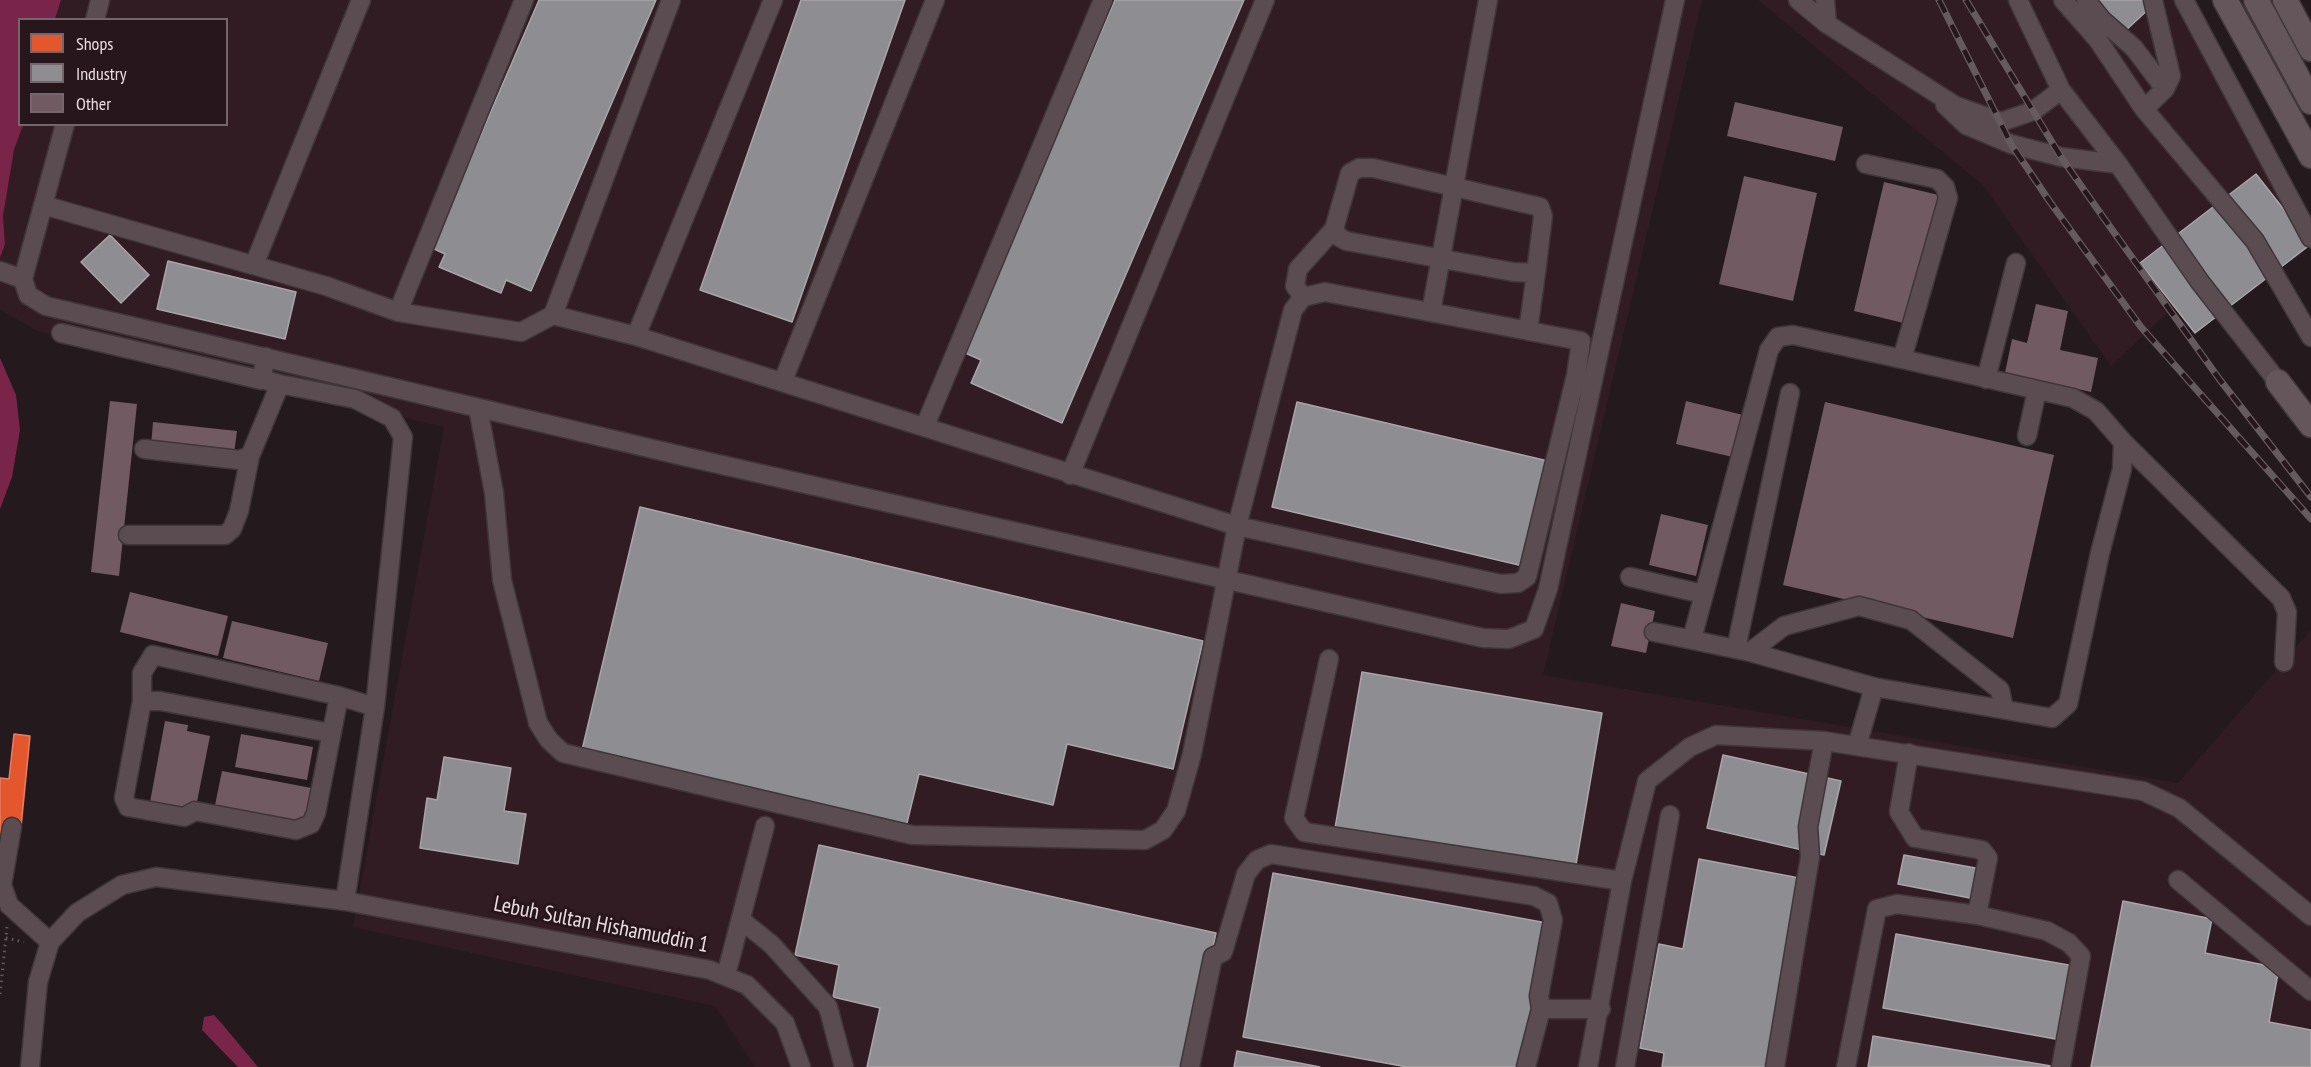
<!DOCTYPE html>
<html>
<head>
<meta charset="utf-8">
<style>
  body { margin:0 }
  #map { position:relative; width:2311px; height:1067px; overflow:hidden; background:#241a1e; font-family:"PT Sans Narrow",sans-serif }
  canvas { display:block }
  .legend { position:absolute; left:18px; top:18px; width:210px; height:108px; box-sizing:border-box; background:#28161d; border:2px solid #76666b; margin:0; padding:8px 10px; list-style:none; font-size:18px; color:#eadde0 }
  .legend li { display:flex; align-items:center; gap:12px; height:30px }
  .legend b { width:30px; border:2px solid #76666b }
</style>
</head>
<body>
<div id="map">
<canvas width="2311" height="1067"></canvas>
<ul class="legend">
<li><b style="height:16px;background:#e4572e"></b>Shops</li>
<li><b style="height:16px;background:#8d8d92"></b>Industry</li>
<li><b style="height:16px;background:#725a63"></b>Other</li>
</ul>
</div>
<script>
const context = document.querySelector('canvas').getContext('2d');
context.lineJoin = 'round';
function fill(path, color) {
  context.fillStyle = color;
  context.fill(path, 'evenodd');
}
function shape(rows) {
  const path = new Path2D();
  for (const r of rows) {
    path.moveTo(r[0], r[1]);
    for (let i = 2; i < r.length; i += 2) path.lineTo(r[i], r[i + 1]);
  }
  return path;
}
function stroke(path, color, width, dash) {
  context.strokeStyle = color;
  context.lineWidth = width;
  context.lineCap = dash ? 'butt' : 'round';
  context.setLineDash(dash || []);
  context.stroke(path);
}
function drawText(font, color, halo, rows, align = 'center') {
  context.font = font + ' "PT Sans Narrow",sans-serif';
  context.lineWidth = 6;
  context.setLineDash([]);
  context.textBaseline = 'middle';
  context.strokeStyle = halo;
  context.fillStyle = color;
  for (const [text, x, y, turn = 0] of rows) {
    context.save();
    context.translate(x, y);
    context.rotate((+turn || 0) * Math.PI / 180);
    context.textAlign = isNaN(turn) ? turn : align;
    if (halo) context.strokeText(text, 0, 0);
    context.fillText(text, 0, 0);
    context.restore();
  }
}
fill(shape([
  [61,0,1702,0,1543,675,2178,783,2311,630,2311,1067,755,1067,715,1006,353,927,444,427,38,331,0,310,0,258,5,244,3,217,14,150,23,125,226,124,226,20,55,19],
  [1758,0,2185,0,2292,211,2200,282,2111,366,1983,185]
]), '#321c23');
fill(shape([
  [0,0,61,0,55,19,20,20,20,124,23,125,14,150,3,216,5,244,0,258],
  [0,358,16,395,20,430,12,477,0,509],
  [214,1015,223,1025,258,1067,238,1067,202,1030,204,1017]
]), '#782549');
const shops = shape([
  [14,734,30,736,21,827,0,887,0,778,9,779,14,734]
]);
fill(shops, '#e4572e');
stroke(shops, '#e67f63', 1.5);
const industry = shape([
  [539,0,656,0,531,291,506,280,501,293,439,267,445,254,432,248,539,0],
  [801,0,905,0,792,322,700,290,801,0],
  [1115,0,1244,0,1062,423,971,383,981,360,963,352,1115,0],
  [2096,0,2147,0,2152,6,2125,31,2096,0],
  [2256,174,2311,244,2195,333,2140,263,2256,174],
  [110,235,149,275,121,303,81,262,110,235],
  [168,261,296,292,285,339,157,309,168,261],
  [1297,402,1548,461,1523,566,1272,507,1297,402],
  [640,507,1203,641,1173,769,1067,744,1053,805,919,774,906,827,582,750,640,507],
  [1362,672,1602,713,1574,876,1334,834,1362,672],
  [1723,755,1841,781,1824,855,1707,828,1723,755],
  [444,757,511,768,504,811,526,814,518,864,420,848,427,798,437,800,444,757],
  [819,845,1216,933,1187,1067,867,1067,880,1008,833,997,839,965,795,955,819,845],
  [1904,855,1981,869,1975,899,1898,884,1904,855],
  [1699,859,1815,881,1782,1067,1662,1067,1664,1053,1640,1048,1659,944,1683,949,1699,859],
  [1273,873,1547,923,1522,1067,1407,1067,1243,1037,1273,873],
  [2123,901,2212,919,2205,953,2279,968,2269,1022,2311,1030,2311,1067,2091,1067,2123,901],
  [1896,934,2074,966,2061,1040,1883,1008,1896,934],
  [1873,1036,2057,1067,1868,1067,1873,1036],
  [1237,1051,1320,1067,1234,1067,1237,1051]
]);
fill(industry, '#8d8d92');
stroke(industry, '#a9a5a9', 1.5);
fill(shape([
  [1735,102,1843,127,1835,161,1727,136],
  [1744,176,1817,193,1793,301,1719,284],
  [1884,182,1947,197,1916,326,1854,311],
  [2036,304,2068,311,2060,350,2098,358,2091,392,2005,373,2012,339,2027,343],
  [110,401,137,404,119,576,91,572],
  [1686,401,1743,415,1733,457,1676,444],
  [1825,402,2054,455,2013,638,1783,585],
  [153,422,237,431,234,454,151,446],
  [1661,514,1708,525,1696,576,1649,565],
  [130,592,228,616,218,656,120,632],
  [1621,603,1655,611,1646,653,1611,646],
  [232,621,328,643,319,681,223,658],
  [165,721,188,725,187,731,210,736,193,822,148,813],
  [241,734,313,747,307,780,235,767],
  [222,771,322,790,315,829,214,810]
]), '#725a63');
const minor = shape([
  [1798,0,1827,24,1956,106,2001,122,2033,111,2061,90],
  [1825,0,1827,24],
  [2018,0,2061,90,2118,164,2200,282,2278,382],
  [2063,0,2098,40,2144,109,2255,241,2311,337],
  [2086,0,2102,20,2134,48,2165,89,2144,109],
  [2153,0,2171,76,2165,89],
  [2184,0,2311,238],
  [95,20,100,0],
  [1945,105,1966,125,2011,144,2061,157,2118,164],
  [65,124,23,279,28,295,46,306,687,457,1483,638,1509,639,1534,629,1548,589,1675,0],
  [1866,164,1937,179,1945,187,1948,198,1902,359],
  [1359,168,1373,168,1540,207,1543,216,1536,273,1513,272,1346,241,1339,237,1334,229,1350,173,1359,168],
  [43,205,326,286,398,312,521,332,553,315,636,336,1237,526,1501,584,1518,583,1527,577,1576,375,1581,341,1325,292,1303,297,1293,310,1237,526,1192,754,1176,811,1163,830,1145,840,912,835,563,753,549,740,538,723,502,580,494,493,478,408],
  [254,265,361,0],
  [0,271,23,279],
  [1303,297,1295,286,1298,269,1334,229],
  [398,312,524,0],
  [1431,312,1488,0],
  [553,315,671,0],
  [1528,331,1536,273],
  [61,333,261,380,266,357],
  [636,336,773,0],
  [1986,379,2016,263],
  [783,381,935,0],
  [280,384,355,399,392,418,403,437,375,707,345,901],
  [925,426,1103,0],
  [2027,436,2037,390],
  [2123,442,2281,598,2287,612,2284,662],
  [144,449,239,460,250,456,280,384,268,381],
  [1070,475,1265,0],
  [128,535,225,535,232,529,239,511,250,456],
  [1630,577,1703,594],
  [1654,632,1750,652,1874,687],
  [1692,639,1769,350,1778,337,1793,335,1902,359,2073,398,2096,411,2123,442,2122,469,2100,553,2068,704,2052,718,1874,687,1857,746],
  [1736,649,1790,393],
  [1750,652,1784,626,1859,606,1911,620,2000,690,2004,709],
  [1329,659,1294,818,1304,832,1622,881],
  [339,696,316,813,311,824,296,830,195,811,184,817,128,807,124,798,142,701,142,673,153,655,339,696,375,707],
  [142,701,160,701,331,733],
  [1909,753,1899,812,1915,838,1982,850,1988,858,1977,915],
  [12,827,2,885,9,905,50,942],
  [2178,880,2311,991],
  [741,920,771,944,828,1007,844,1067],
  [726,975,765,826],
  [30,1067,38,982,50,942,77,913,122,885,156,877,345,901,710,970,747,985,785,1023,801,1067],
  [1190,1067,1213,957,1223,952,1246,874,1257,860,1271,854,1534,896,1548,903,1553,920,1539,996,1541,1009,1601,1009],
  [1526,1067,1541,1009],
  [1588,1067,1622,881,1647,781,1690,747,1716,735,1824,741,2143,791,2179,808,2311,916],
  [1625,1067,1670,815],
  [1775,1067,1810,857,1808,827,1824,741],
  [1846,1067,1877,909,1897,904,1977,915,2047,931,2069,943,2081,956,2061,1067]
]);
const major = shape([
  [2225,0,2311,156],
  [2256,0,2311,102],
  [2285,0,2311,49],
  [2278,382,2311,425]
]);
stroke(minor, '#3f3639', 21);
stroke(major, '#3f3639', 27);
stroke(shape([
  [6,938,24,942],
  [0,994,7,927]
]), '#64595d', 3, [1.5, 4.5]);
stroke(minor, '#5a4c51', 18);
stroke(major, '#65565b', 24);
const rail = shape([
  [1939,0,2011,144,2050,202,2141,327,2311,519],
  [1966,0,2061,157,2103,217,2220,380,2311,497]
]);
stroke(rail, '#655b5e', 7);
stroke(rail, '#28161d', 4.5, [14]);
drawText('22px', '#eadde0', '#28161d', [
  ["Lebuh Sultan Hishamuddin 1",601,925,11]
]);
</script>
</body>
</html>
